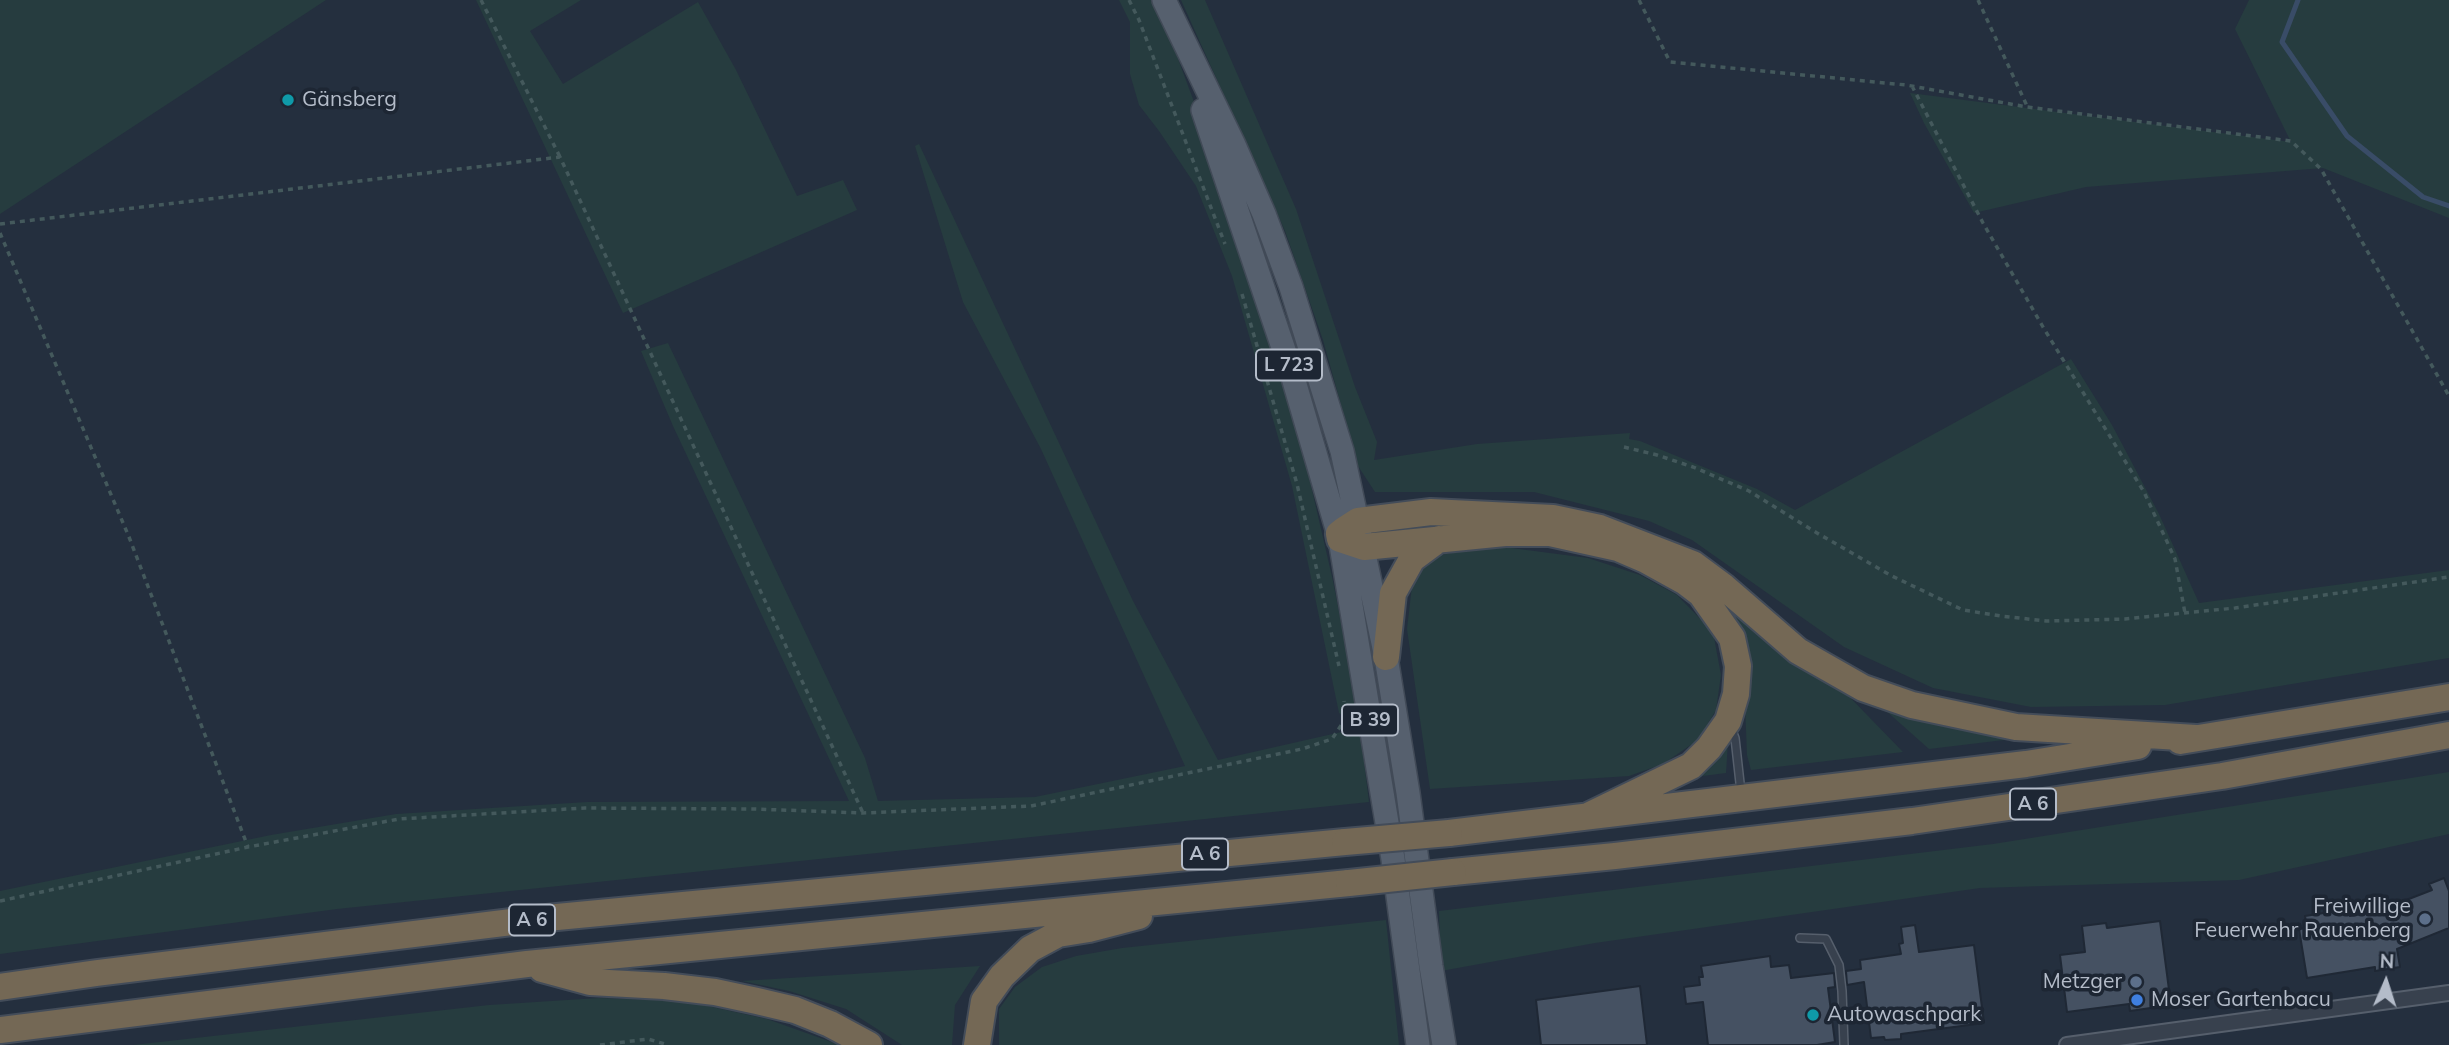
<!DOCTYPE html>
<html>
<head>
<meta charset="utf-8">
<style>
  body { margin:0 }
  #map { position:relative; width:2449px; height:1045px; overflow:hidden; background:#242f3e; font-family:Mulish,sans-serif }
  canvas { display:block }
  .north { position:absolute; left:2351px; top:947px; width:70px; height:70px; -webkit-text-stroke:5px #1d2633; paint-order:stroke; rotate:3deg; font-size:19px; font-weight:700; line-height:28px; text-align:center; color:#b4bcc9 }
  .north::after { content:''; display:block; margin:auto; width:24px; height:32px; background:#b4bcc9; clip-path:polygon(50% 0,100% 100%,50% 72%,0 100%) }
</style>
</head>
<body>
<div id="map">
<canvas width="2449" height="1045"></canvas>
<div class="north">N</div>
</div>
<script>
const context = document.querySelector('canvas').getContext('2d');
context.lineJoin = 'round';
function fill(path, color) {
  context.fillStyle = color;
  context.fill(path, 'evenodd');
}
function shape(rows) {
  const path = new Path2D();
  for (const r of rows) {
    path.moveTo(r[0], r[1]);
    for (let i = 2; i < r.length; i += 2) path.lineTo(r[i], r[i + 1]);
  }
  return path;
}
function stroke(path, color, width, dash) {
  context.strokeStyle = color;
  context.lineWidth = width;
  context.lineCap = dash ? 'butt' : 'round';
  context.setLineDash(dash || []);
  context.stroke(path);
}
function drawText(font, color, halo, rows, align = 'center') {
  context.font = font + ' Mulish,sans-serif';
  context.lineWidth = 7;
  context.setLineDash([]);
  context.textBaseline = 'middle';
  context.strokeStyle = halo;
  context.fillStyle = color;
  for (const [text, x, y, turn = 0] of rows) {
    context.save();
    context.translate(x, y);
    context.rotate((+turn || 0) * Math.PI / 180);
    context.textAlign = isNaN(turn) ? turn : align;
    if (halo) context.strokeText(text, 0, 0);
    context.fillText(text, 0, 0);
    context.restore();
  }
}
fill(shape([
  [0,0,326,0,0,214],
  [476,0,581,0,530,31,563,84,698,2,736,70,797,196,843,180,857,210,623,313],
  [1119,0,1151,0,1174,48,1206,134,1289,390,1333,581,1357,704,1369,802,337,909,0,954,0,891,271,835,396,814,587,802,849,801,673,426,641,351,668,343,865,758,878,801,1035,797,1185,766,1041,449,963,302,915,146,919,144,1133,601,1218,760,1359,728,1339,713,1292,486,1232,276,1196,186,1159,131,1139,105,1130,74,1130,22],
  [1181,0,1205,0,1296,209,1355,387,1377,442,1374,460,1477,444,1630,433,1629,439,1640,441,1757,489,1795,510,2071,359,2112,425,2159,514,2199,603,2449,570,2449,658,2165,705,2031,707,1933,688,1844,647,1692,540,1649,521,1534,492,1375,492,1358,466,1323,340,1285,231],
  [2249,0,2449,0,2449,218,2323,168,2086,187,1974,213,1924,123,1910,93,2291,142,2235,29],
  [1496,546,1588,558,1640,575,1677,595,1713,632,1721,675,1716,710,1698,740,1663,764,1629,776,1430,789,1407,629,1413,577,1440,555],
  [1717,593,1834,681,1903,752,1751,770,1747,755,1745,705],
  [1883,705,2029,737,1929,749,1884,709],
  [1728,742,1726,773,1695,777],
  [2449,772,2449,834,2239,880,1980,888,1595,943,1441,971,1439,911,1993,844],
  [1386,920,1399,1045,999,1045,999,1009,1015,987,1042,967,1076,956,1122,948],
  [980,966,955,1005,952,1045,902,1045,846,1009,789,991,742,981],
  [599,998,685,1001,767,1019,840,1045,133,1045,489,1005]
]), '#263c3f');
stroke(shape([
  [2298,0,2282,42,2347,136,2423,197,2449,206]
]), '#394c67', 5);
const building = shape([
  [2444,878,2449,891,2449,928,2397,949,2400,967,2375,971,2375,967,2307,978,2299,929,2307,928,2305,916,2349,909,2350,916,2397,908,2396,904,2432,890,2429,884,2444,878],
  [2160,921,2171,1005,2130,1011,2129,1004,2067,1012,2060,955,2085,952,2082,926,2106,923,2107,928,2160,921],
  [1915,925,1919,952,1974,945,1984,1023,1916,1032,1901,1034,1901,1039,1885,1040,1884,1037,1871,1038,1864,982,1847,985,1846,971,1861,969,1860,960,1901,954,1899,944,1903,943,1901,927,1915,925],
  [1770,956,1771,967,1789,965,1791,978,1834,973,1835,987,1828,988,1835,1042,1817,1045,1708,1045,1703,1002,1686,1004,1684,987,1700,985,1699,977,1703,977,1701,966,1770,956],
  [1640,986,1647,1045,1541,1045,1536,1000,1640,986]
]);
fill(building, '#455162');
stroke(building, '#1f2835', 2);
const service = shape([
  [1731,728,1735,738,1741,792],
  [1800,938,1826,939,1839,965,1842,991,1844,1045]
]);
const minor = shape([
  [2067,1045,2449,993]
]);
const primary = shape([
  [1164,0,1234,145,1264,214,1291,287,1342,451,1386,657,1408,793,1431,966,1444,1045],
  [1203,110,1292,374,1340,539,1393,859,1418,1045]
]);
const motorway = shape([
  [1386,657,1393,593,1412,559,1439,539],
  [2180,741,2449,697],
  [1590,815,1691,766,1709,748,1728,721,1736,694,1738,666,1732,638,1701,594,1684,581,1646,560,1618,548,1550,533,1505,533,1364,547,1340,539,1339,534,1344,530,1358,521,1431,512,1553,518,1600,528,1693,564,1724,587,1798,651,1863,688,1912,705,2016,727,2196,738],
  [1449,833,2026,764,2138,746],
  [1453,872,1615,856,1912,821,2222,776,2449,735],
  [542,969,590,982,664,986,715,992,757,1001,795,1010,830,1024,869,1045],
  [0,987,97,973,536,919,1345,842],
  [0,1030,527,964,1349,883],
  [977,1045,984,1001,1002,976,1030,949,1058,934,1089,929,1139,916]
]);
stroke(service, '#565f6c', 10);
stroke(minor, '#565f6c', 18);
stroke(primary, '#414a57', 26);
stroke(motorway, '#434c59', 30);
stroke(shape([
  [481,0,560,157],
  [1129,0,1139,20,1225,244],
  [1639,0,1670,62,1906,85,2027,107,2291,141,2321,169,2449,396],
  [1978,0,2027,106],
  [1912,86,1983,223,2043,327,2144,492,2175,559,2185,613],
  [0,224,560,157,863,813],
  [0,233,129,537,248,847],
  [1242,294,1297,484,1339,666],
  [1624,447,1657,455,1693,467,1749,491,1817,533,1890,575,1963,610,2001,616,2046,621,2125,619,2235,608,2449,577],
  [0,901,248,847,399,819,585,808,754,809,863,813,1031,806,1302,749,1332,739,1346,718,1344,701],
  [600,1045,648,1039,668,1045]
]), '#44595c', 3.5, [5, 5]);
stroke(service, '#38414e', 7);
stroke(minor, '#38414e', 14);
stroke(primary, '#56606e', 23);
stroke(motorway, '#746855', 26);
const motorwayBridge = shape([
  [1345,842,1449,833],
  [1349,883,1453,872]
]);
stroke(motorwayBridge, '#434c59', 30, []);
stroke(motorwayBridge, '#746855', 26);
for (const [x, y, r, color] of [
  [288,100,7,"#0f9aa8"],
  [2425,919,7,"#5c6f8a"],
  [2136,982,7,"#5c6f8a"],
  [2137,1000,7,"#3f7fe0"],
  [1813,1015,7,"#0f9aa8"]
]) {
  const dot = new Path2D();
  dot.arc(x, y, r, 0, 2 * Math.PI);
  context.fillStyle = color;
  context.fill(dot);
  stroke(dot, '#1d2633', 2.5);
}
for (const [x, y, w] of [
  [1289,365,66],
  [1370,720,56],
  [2033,804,46],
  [1205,854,46],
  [532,920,46]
]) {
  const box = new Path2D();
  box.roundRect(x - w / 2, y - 15.5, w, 31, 5);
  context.fillStyle = '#1d2633';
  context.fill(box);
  stroke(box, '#b4bcc9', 2);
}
drawText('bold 19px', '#b4bcc9', null, [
  ["L 723",1289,365],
  ["B 39",1370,720],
  ["A 6",2033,804],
  ["A 6",1205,854],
  ["A 6",532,920]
]);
drawText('21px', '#b4bcc9', '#1d2633', [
  ["Gänsberg",302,100],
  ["Freiwillige",2411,907,"right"],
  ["Feuerwehr Rauenberg",2411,931,"right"],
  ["Metzger",2122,982,"right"],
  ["Moser Gartenbacu",2151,1000],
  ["Autowaschpark",1827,1015]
], 'left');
</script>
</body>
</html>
